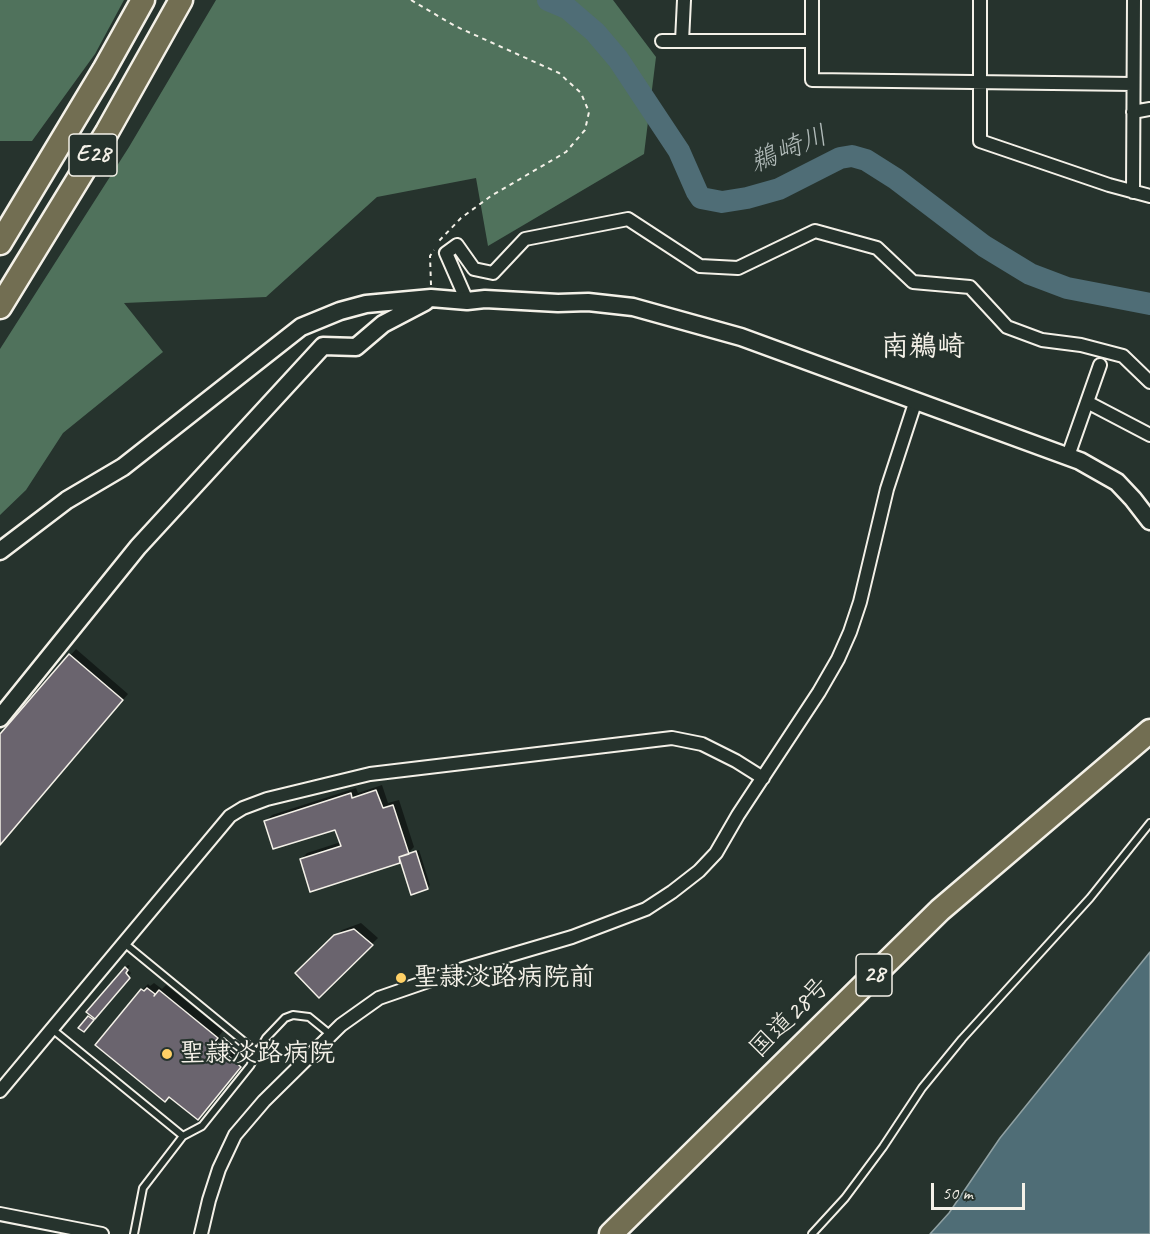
<!DOCTYPE html>
<html>
<head>
<meta charset="utf-8">
<style>
  body { margin:0 }
  #map { position:relative; width:1150px; height:1234px; overflow:hidden; background:#26332d; font-family:Caveat,sans-serif }
  canvas { display:block }
  .scale { position:absolute; left:931px; top:1183px; width:94px; height:27px; box-sizing:border-box; border:3px solid #f4f1e8; border-top:0; padding-left:8px; font-size:18px; line-height:21px; white-space:nowrap; color:#f4f1e8; -webkit-text-stroke:4px #26332d; paint-order:stroke }
</style>
</head>
<body>
<div id="map">
<canvas width="1150" height="1234"></canvas>
<div class="scale">50 m</div>
</div>
<script>
const context = document.querySelector('canvas').getContext('2d');
context.lineJoin = 'round';
function fill(path, color) {
  context.fillStyle = color;
  context.fill(path, 'evenodd');
}
function shape(rows) {
  const path = new Path2D();
  for (const r of rows) {
    path.moveTo(r[0], r[1]);
    for (let i = 2; i < r.length; i += 2) path.lineTo(r[i], r[i + 1]);
  }
  return path;
}
function stroke(path, color, width, dash) {
  context.strokeStyle = color;
  context.lineWidth = width;
  context.lineCap = dash ? 'butt' : 'round';
  context.setLineDash(dash || []);
  context.stroke(path);
}
function drawText(font, color, halo, rows, align = 'center') {
  context.font = font + ' Caveat,"Klee One",sans-serif';
  context.lineWidth = 4.5;
  context.setLineDash([]);
  context.textBaseline = 'middle';
  context.strokeStyle = halo;
  context.fillStyle = color;
  for (const [text, x, y, turn = 0] of rows) {
    context.save();
    context.translate(x, y);
    context.rotate((+turn || 0) * Math.PI / 180);
    context.textAlign = isNaN(turn) ? turn : align;
    if (halo) context.strokeText(text, 0, 0);
    context.fillText(text, 0, 0);
    context.restore();
  }
}
fill(shape([
  [0,0,124,0,95,54,32,141,0,141],
  [216,0,613,0,656,57,644,154,488,246,476,178,377,197,266,297,124,303,163,352,63,433,26,490,0,515,0,349,129,147]
]), '#50725c');
const water = shape([
  [1150,952,1150,1234,930,1234,949,1213,1000,1138,1150,952]
]);
fill(water, '#4f6d76');
stroke(water, '#91a2a4', 1.5);
fill(shape([
  [76,649,128,694,0,844,0,737],
  [382,785,388,803,399,800,414,847,407,854,419,850,430,885,427,888,401,860,400,862,301,859,307,853,341,842,336,828,266,821,272,815,356,788,358,793],
  [361,923,378,938,319,996,297,973,342,930],
  [128,965,130,966,127,969,131,973,83,1030,80,1028,91,1014,88,1011],
  [154,983,162,989,166,985,223,1031,219,1036,224,1041,226,1039,239,1049,237,1052,246,1060,204,1112,142,990,148,984,150,986]
]), '#0007');
stroke(shape([
  [548,0,567,8,595,32,618,59,679,151,697,192,701,198,722,202,747,198,779,189,840,158,852,156,866,160,896,179,984,246,1030,274,1067,288,1150,304]
]), '#4f6d76', 22);
const building = shape([
  [69,654,123,700,0,845,0,734,69,654],
  [376,790,383,808,393,805,409,854,399,857,400,863,310,892,300,859,341,846,335,830,273,849,264,821,351,793,352,798,376,790],
  [416,851,428,889,411,895,399,857,416,851],
  [354,929,373,945,319,998,295,973,334,935,354,929],
  [125,967,128,970,126,973,130,978,95,1019,86,1012,125,967],
  [147,988,155,994,154,996,159,990,218,1038,214,1043,241,1067,198,1120,169,1097,165,1102,95,1045,141,989,144,991,147,988],
  [88,1016,94,1020,84,1032,78,1028,88,1016],
  [224,1038,239,1051,236,1055,221,1042,224,1038]
]);
fill(building, '#6a646e');
stroke(building, '#f4f1e8', 1.5);
const lane = shape([
  [124,943,258,1053],
  [52,1029,183,1136,143,1188,134,1234],
  [183,1136,202,1126,250,1066,266,1038,285,1018,293,1015,309,1017,331,1035],
  [812,1234,845,1198,883,1147,922,1088,962,1039,1090,898,1150,823]
]);
const street = shape([
  [812,0,812,80,1133,84],
  [980,0,980,141,1109,185,1150,196],
  [662,41,812,41],
  [682,41,684,0],
  [1133,112,1150,109],
  [1133,192,1134,0],
  [467,301,446,253,457,245,474,269,493,273,525,239,628,219,700,266,738,268,815,231,877,248,913,282,970,287,1007,327,1042,340,1081,345,1123,356,1150,382],
  [1087,402,1150,435],
  [1068,456,1100,365],
  [0,1091,230,816,243,808,267,799,370,774,672,738,702,744,736,761,763,778],
  [0,1214,102,1234],
  [201,1234,209,1200,219,1169,235,1135,264,1101,341,1025,379,998,463,969,572,937,646,909,672,892,699,871,716,853,738,815,819,692,838,659,850,632,860,602,887,489,916,400]
]);
const secondary = shape([
  [0,551,67,500,123,467,301,327,340,311,366,304,431,298,467,301,485,299,558,303,588,302,633,307,741,337,1080,461,1117,482,1133,499,1150,521],
  [0,718,138,547,323,346,356,347,383,324,425,302]
]);
const highway = shape([
  [0,243,104,70,143,0],
  [0,307,107,132,181,0],
  [611,1234,940,910,1150,731]
]);
stroke(lane, '#f4f1e8', 10);
stroke(street, '#f4f1e8', 16);
stroke(secondary, '#f4f1e8', 21);
stroke(highway, '#f4f1e8', 27);
stroke(shape([
  [411,0,455,26,559,73,581,93,589,112,585,130,566,152,491,196,461,218,438,242],
  [431,285,430,256,434,250]
]), '#f4f1e8', 2, [4.5, 4.5]);
stroke(lane, '#26332d', 6);
stroke(street, '#26332d', 12);
stroke(secondary, '#26332d', 16);
stroke(highway, '#726e52', 22);
for (const [x, y, r, color] of [
  [401,978,6,"#ffd166"],
  [167,1054,6,"#ffd166"]
]) {
  const dot = new Path2D();
  dot.arc(x, y, r, 0, 2 * Math.PI);
  context.fillStyle = color;
  context.fill(dot);
  stroke(dot, '#26332d', 2);
}
for (const [x, y, w] of [
  [93,155,48],
  [874,975,36]
]) {
  const box = new Path2D();
  box.roundRect(x - w / 2, y - 21, w, 42, 4.5);
  context.fillStyle = '#26332d';
  context.fill(box);
  stroke(box, '#f4f1e8', 1.5);
}
drawText('bold 24px', '#f4f1e8', null, [
  ["E28",93,155],
  ["28",874,975]
]);
drawText('bold 26px', '#f4f1e8', '#26332d', [
  ["聖隷淡路病院前",413,978],
  ["聖隷淡路病院",179,1054]
], 'left');
drawText('26px', '#f4f1e8', '#26332d', [
  ["国道28号",790,1018,-45]
]);
drawText('italic 27px', '#b2bcba', '#26332d', [
  ["鵜崎川",789,150,-22]
]);
drawText('bold 28px', '#f4f1e8', '#26332d', [
  ["南鵜崎",923,348]
]);
</script>
</body>
</html>
